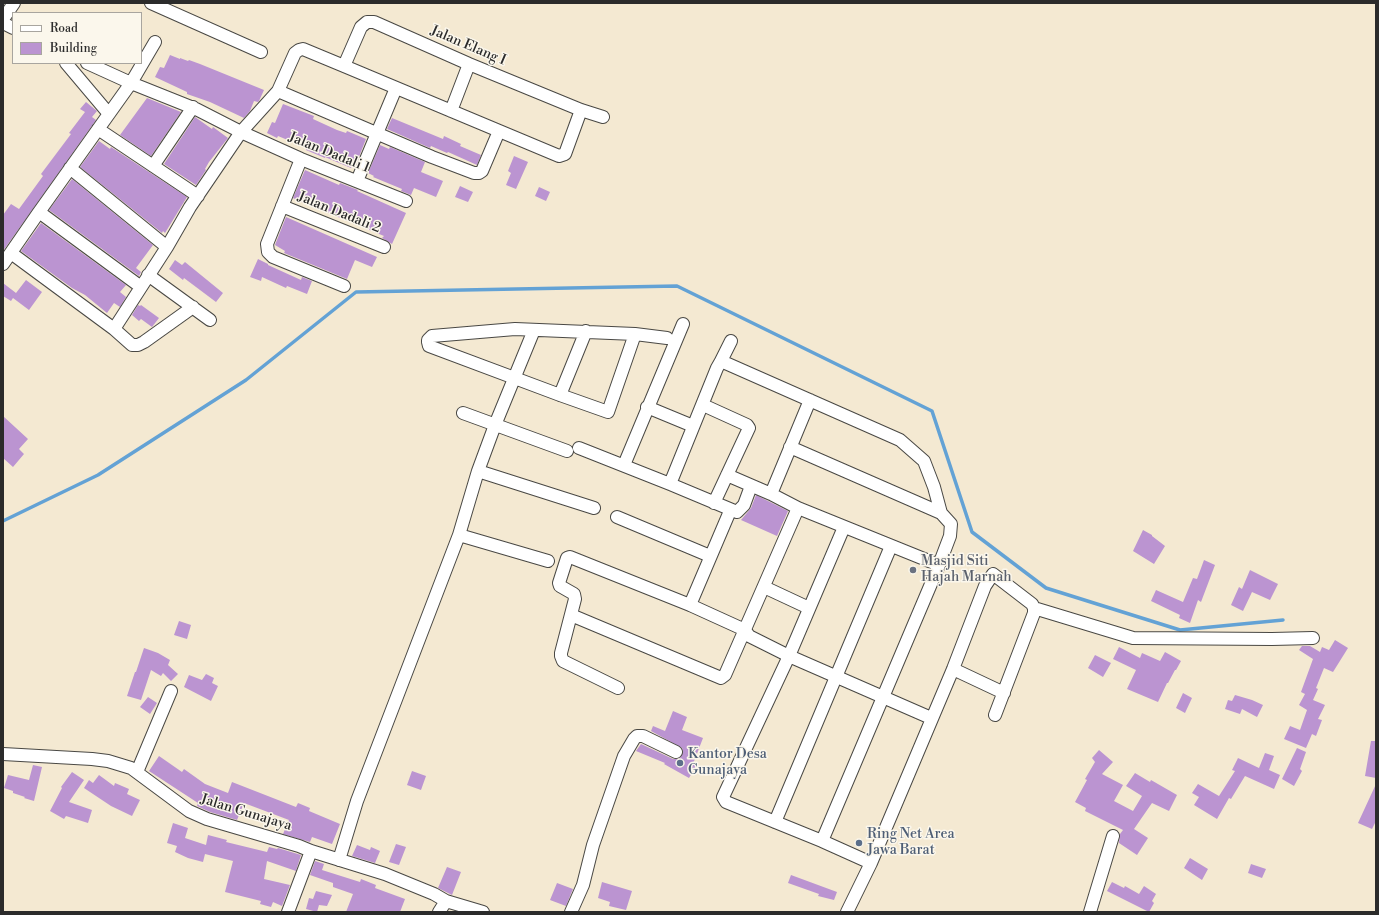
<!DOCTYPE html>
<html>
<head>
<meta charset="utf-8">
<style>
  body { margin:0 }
  #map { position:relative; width:1379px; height:915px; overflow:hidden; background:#f4e9d2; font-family:"Libre Bodoni",serif }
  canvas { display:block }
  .frame { position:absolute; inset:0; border:4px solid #2b2b2b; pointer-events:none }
  .legend { position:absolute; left:12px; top:12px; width:130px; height:52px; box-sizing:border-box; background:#fbf7ec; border:1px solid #a8a59f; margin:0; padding:5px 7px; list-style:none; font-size:12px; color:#2b2b2b }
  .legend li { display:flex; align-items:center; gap:8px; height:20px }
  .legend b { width:20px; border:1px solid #a8a59f }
</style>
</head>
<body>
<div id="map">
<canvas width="1379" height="915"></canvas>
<div class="frame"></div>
<ul class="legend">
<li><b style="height:5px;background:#fff"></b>Road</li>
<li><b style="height:11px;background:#bb94d1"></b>Building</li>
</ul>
</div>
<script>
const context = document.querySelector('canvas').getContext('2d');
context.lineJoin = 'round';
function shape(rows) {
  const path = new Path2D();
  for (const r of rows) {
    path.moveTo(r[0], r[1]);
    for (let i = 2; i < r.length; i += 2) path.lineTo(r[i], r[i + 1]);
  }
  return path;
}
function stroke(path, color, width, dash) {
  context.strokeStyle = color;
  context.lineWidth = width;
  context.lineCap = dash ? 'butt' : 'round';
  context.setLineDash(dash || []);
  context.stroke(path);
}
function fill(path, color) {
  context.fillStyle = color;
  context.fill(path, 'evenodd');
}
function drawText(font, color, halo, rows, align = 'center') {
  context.font = font + ' "Libre Bodoni",serif';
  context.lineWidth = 3;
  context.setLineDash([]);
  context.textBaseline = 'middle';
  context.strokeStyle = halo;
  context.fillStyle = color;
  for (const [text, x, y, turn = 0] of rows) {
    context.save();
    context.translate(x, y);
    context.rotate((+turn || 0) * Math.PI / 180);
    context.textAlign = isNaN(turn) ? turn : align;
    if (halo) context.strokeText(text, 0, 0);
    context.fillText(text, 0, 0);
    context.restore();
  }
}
stroke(shape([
  [3,521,98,475,246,380,356,292,677,286,932,411,972,532,1046,588,1180,630,1283,620]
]), '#63a2d5', 3.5);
fill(shape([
  [170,55,180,59,180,58,188,61,189,60,200,64,264,90,259,101,258,102,254,101,250,111,244,118,210,102,187,94,187,92,155,77,160,67,164,68],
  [147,98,181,112,151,156,120,135],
  [86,102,97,111,92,117,96,120,3,251,3,215,11,204,19,209,43,176,41,174,71,134,69,133,85,112,80,109],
  [283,104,314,116,313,119,337,130,346,133,347,131,366,139,355,167,352,166,351,168,325,157,325,158,306,150,307,148,290,141,278,136,277,138,267,133,272,122,275,123],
  [195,117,212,129,213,127,228,138,209,162,205,169,206,170,196,185,164,164],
  [392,118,443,139,444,136,461,144,460,146,481,155,477,165,448,152,447,153,431,146,430,148,387,129],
  [99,141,110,149,111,147,187,197,165,233,163,231,162,233,80,167],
  [380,145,389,149,390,147,425,162,421,172,443,181,436,197,414,188,411,195,401,191,402,189,373,177,374,176,368,173],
  [514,156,528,162,516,189,506,185,511,173,508,171],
  [305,170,339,185,340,183,358,190,357,191,406,213,392,244,382,238,384,236,326,212,327,211,309,203,308,205,293,198],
  [72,179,153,245,136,268,141,272,139,276,49,210],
  [460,186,473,192,468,202,455,197],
  [539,187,550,192,546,201,535,196],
  [286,217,377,257,372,267,355,260,347,279,284,253,285,251,275,245],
  [41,223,126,285,120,292,126,297,120,307,114,303,107,313,85,295,72,288,21,251],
  [258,259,268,264,268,265,301,280,302,277,312,281,307,294,287,286,286,288,262,277,261,281,250,277],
  [175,260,182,265,185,262,223,293,216,302,184,278,183,280,169,269],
  [26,280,42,292,29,310,13,298,11,301,3,296,3,283,16,293],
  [138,305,140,306,141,305,159,318,152,327,141,319,139,321,132,315],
  [3,416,28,439,19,449,24,454,13,467,3,458],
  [756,495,788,511,777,536,741,520,751,508],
  [1143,530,1152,535,1152,536,1165,546,1154,564,1133,551],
  [1204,560,1215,565,1201,602,1198,600,1190,623,1179,618,1180,615,1151,601,1156,590,1183,602,1193,578,1197,579],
  [1250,570,1278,584,1270,600,1252,592,1243,611,1231,605,1239,587,1242,589],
  [179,621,191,625,187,639,174,635],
  [1335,640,1348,648,1333,672,1324,668,1316,688,1318,689,1313,700,1325,705,1318,719,1322,720,1316,736,1312,734,1306,748,1284,739,1290,726,1300,730,1307,710,1299,705,1305,694,1301,692,1313,659,1299,650,1302,646,1310,646,1320,652,1322,647,1329,650],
  [1119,647,1140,658,1142,653,1160,661,1165,652,1181,661,1176,670,1175,670,1168,683,1167,683,1158,702,1127,689,1136,670,1113,659],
  [144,648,158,653,170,660,168,665,178,674,171,681,163,673,161,676,151,670,141,700,127,696,135,672,136,672],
  [1095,655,1111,663,1103,677,1088,668],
  [206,674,214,678,212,683,218,686,211,701,184,687,189,675,202,680],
  [1183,693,1192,698,1185,713,1176,708],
  [1235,695,1252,700,1263,705,1257,717,1242,709,1240,714,1225,709,1228,700,1232,701],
  [148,697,157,703,150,714,140,707],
  [673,711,687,717,682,730,703,738,693,764,696,766,689,778,664,764,665,763,636,751,641,744,673,759,677,759,680,758,683,752,682,748,651,731,653,726,665,731],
  [1371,741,1376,741,1376,778,1365,776],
  [1297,748,1306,752,1300,769,1302,771,1294,786,1282,779],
  [1099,750,1113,762,1102,774,1123,785,1114,801,1133,811,1142,796,1126,786,1135,773,1150,782,1151,780,1177,795,1169,811,1152,803,1134,829,1148,838,1137,855,1119,843,1120,834,1123,830,1085,811,1086,808,1075,802,1087,780,1085,779,1095,762,1092,758],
  [1265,753,1274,756,1269,770,1280,775,1274,789,1245,776,1231,799,1229,798,1217,819,1194,805,1199,797,1192,793,1198,784,1219,796,1235,771,1232,770,1238,758,1259,768],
  [159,756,182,772,184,769,205,784,228,793,232,782,296,807,298,803,310,808,309,811,340,824,332,844,312,837,310,842,283,834,289,820,244,803,237,820,210,812,197,806,198,803,149,771],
  [33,765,42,767,34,801,24,798,25,797,13,793,13,791,4,788,8,775,29,780],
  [412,771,426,776,421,790,407,785],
  [72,772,84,780,69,802,92,810,88,823,66,816,64,819,50,811,62,788,61,787],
  [99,775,114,786,115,783,129,789,127,794,140,800,132,816,111,806,84,788,89,780,93,783],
  [1376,784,1376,821,1372,829,1358,823],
  [173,823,188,828,185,838,206,845,208,835,227,840,226,842,267,852,269,847,277,849,278,848,301,855,296,871,267,861,264,879,290,885,282,906,273,902,271,907,260,904,261,901,225,892,233,861,205,854,203,862,188,858,175,852,177,846,167,843],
  [396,844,406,847,399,865,389,862],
  [357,845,370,850,371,847,380,851,375,863,352,856],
  [1190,858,1208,869,1202,880,1184,868],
  [315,861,324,864,322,870,360,882,361,879,376,885,375,888,405,899,400,912,346,912,353,894,333,887,333,883,310,875],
  [1251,864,1266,869,1262,878,1248,873],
  [447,867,461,872,452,895,438,888],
  [791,875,837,892,834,900,818,896,819,894,788,883],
  [602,882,632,891,626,910,609,906,610,902,598,898],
  [1112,882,1124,888,1125,886,1139,894,1144,886,1156,894,1152,901,1154,903,1149,912,1107,891],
  [557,883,573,889,566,906,550,900],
  [316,891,332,895,327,906,319,905,317,912,306,909,309,898,313,899]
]), '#bb94d1');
const minor = shape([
  [151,3,261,52],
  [3,19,14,3],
  [3,23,13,28],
  [66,63,109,114],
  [87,63,131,83,196,109,241,132,301,159,406,201],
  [344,66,361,27,367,22,374,22,469,64,581,110,603,117],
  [278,91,432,157,474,173,479,173,482,171,499,131],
  [451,111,469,64],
  [98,129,198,196],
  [301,159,267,244,268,252,273,257,344,286],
  [153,166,193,107],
  [70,168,167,247],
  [357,181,396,88],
  [282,206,384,247],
  [11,253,114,329,132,345,138,345,144,342,193,307],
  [3,264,39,212],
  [148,275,210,320],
  [141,287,39,212,131,83,155,42],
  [114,329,167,247,190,207,241,132,278,91,295,53,299,50,303,49,344,66,559,156,565,154,581,110],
  [635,334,608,412,560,395,429,346,428,342,428,340,432,336,515,329,635,334,667,338],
  [721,361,731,341],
  [560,395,586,331],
  [703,405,747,425,749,428,714,503],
  [647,407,693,426],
  [463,413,567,451],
  [790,447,941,513,951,524,950,536,939,565,822,841,726,802,723,797,789,656,844,527],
  [579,448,670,484,737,512,744,505,751,486],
  [624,465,683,324],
  [478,471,594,508],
  [727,475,771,494,798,508,939,565],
  [670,484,717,368,721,361,900,440,924,461,934,487,941,513],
  [771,494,810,400],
  [617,517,710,556],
  [459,535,548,561],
  [764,587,809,608],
  [690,605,730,511],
  [571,615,721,678,725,675,798,508],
  [953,669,1004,693],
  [618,688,563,661,561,656,561,653,575,599,574,594,560,586,559,583,567,558,570,557,690,605,745,630,749,636,789,656,931,718],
  [995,715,1034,613,1034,608],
  [3,754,92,759,108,761,131,768,189,811,207,819,299,846,311,851,385,874,434,894,446,901,483,912],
  [137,772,171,691],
  [775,822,891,546],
  [822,841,871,863],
  [339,860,357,801,459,535,478,471,495,425,534,330],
  [288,912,311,851],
  [439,912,446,901],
  [571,912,583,885,593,845,624,756,634,739,637,736,643,736,676,752],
  [847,912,871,863,953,669,985,586,993,574,1032,604,1034,608,1133,638,1272,639,1313,638],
  [1090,912,1113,836]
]);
stroke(minor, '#494844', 14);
stroke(minor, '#fff', 12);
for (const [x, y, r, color] of [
  [913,570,4,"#6b7280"],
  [680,763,4,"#5c6f8a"],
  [859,843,4,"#5c6f8a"]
]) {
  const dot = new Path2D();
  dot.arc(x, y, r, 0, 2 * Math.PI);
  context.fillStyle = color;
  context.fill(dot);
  stroke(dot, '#fbf7ec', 1.5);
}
drawText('14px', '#2b2b2b', '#fbf7ec', [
  ["Jalan Elang I",468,46,23],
  ["Jalan Dadali 1",329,153,22],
  ["Jalan Dadali 2",339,213,22],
  ["Jalan Gunajaya",246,813,17]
]);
drawText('14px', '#5b616d', '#fbf7ec', [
  ["Masjid Siti",921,562],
  ["Hajah Marnah",921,578]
], 'left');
drawText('14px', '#4e5e75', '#fbf7ec', [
  ["Kantor Desa",688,755],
  ["Gunajaya",688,771],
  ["Ring Net Area",867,835],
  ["Jawa Barat",867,851]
], 'left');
</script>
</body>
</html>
